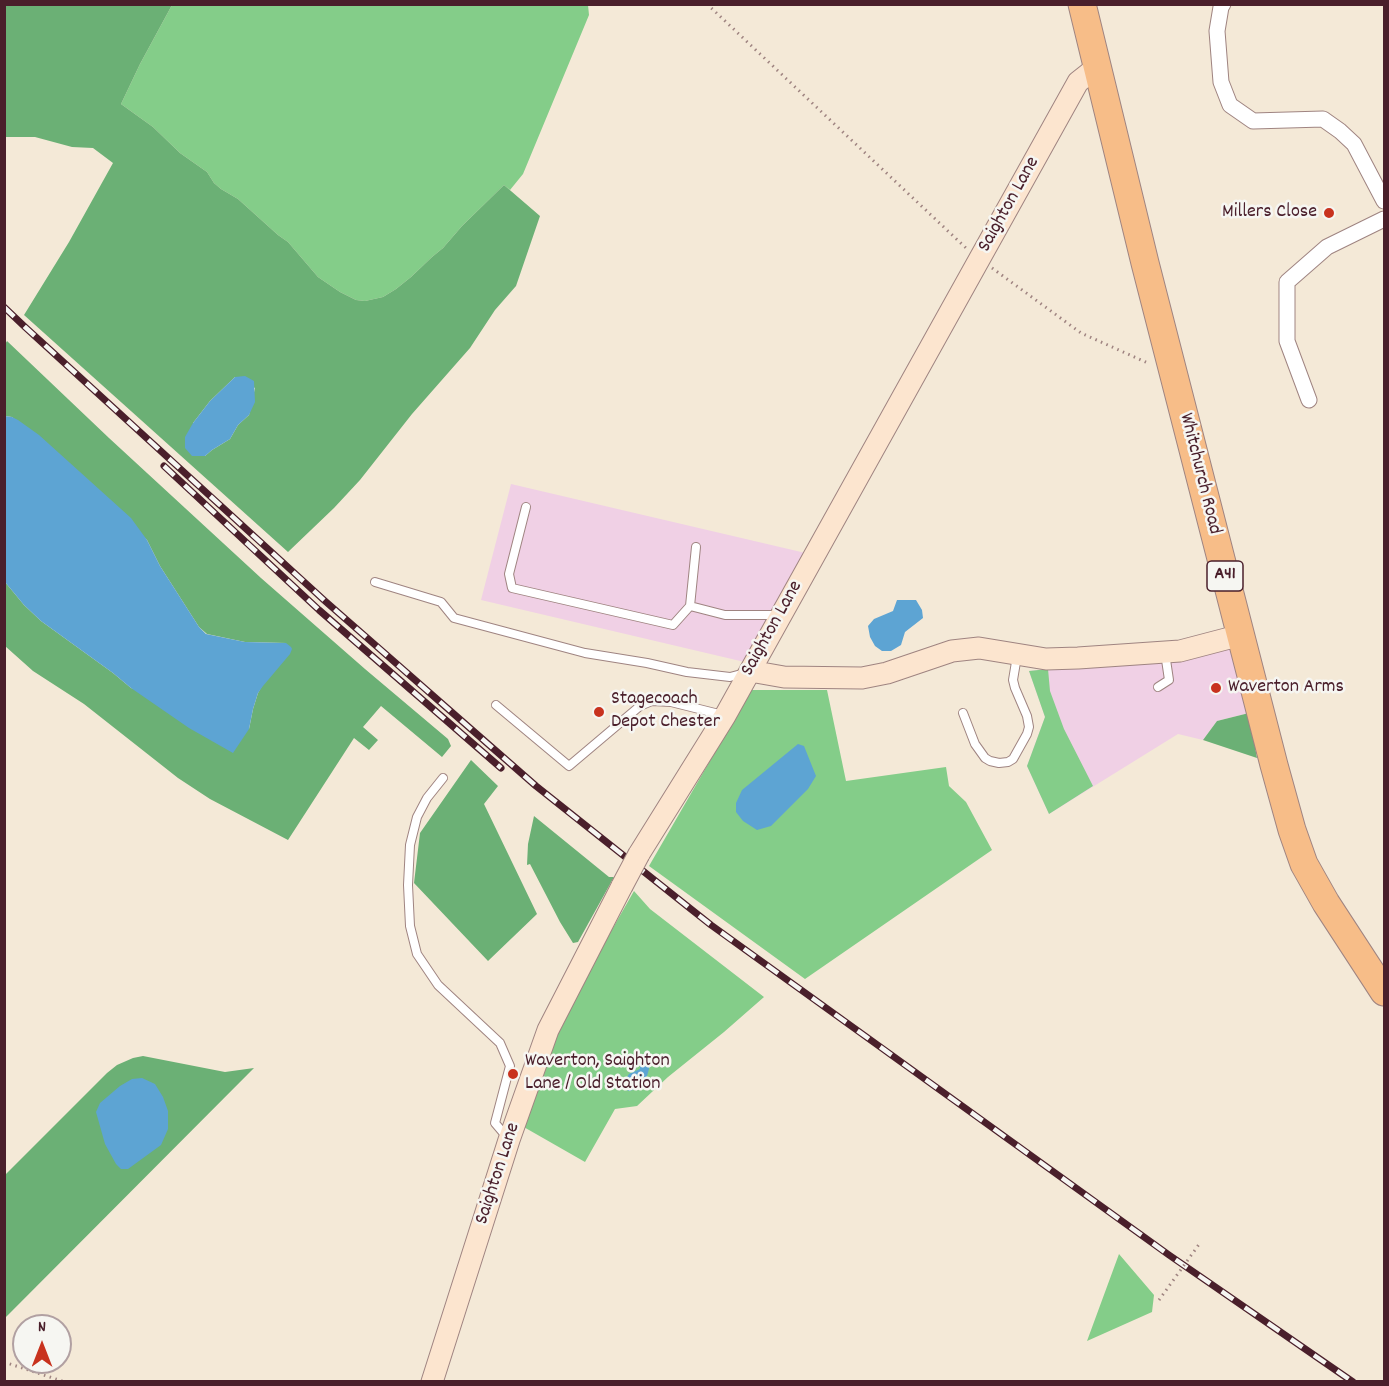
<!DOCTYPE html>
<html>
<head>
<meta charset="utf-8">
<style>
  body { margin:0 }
  #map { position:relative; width:1389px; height:1386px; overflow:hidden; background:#f4e9d7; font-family:Dekko,sans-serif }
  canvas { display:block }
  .frame { position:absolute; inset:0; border:6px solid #4a1f2b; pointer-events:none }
  .north { position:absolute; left:12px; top:1314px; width:60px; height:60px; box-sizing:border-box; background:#f6f6f2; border:2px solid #b1a0a2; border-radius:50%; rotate:0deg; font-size:16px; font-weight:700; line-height:24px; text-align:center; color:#4a1f2b }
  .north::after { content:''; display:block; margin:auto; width:21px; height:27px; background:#c8321e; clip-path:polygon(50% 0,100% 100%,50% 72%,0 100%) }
</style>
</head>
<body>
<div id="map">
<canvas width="1389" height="1386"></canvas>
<div class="frame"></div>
<div class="north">N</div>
</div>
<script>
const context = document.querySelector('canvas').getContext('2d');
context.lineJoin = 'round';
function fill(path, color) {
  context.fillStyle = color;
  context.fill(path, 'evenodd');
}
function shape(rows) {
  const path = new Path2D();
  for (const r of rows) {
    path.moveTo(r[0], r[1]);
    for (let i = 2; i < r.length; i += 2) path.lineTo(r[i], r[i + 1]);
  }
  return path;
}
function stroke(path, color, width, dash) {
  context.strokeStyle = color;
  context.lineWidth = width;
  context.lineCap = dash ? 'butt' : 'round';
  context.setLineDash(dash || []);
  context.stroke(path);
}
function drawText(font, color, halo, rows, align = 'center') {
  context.font = font + ' Dekko,sans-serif';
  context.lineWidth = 5;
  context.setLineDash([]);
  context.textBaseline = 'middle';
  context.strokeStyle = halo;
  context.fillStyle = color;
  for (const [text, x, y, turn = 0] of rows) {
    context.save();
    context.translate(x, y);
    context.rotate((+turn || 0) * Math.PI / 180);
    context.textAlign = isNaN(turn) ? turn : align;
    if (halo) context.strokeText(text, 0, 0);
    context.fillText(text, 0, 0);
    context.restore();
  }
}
fill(shape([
  [511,484,814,555,753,664,481,600],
  [1231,647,1249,713,1217,721,1203,740,1178,734,1049,814,1027,766,1045,717,1029,671]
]), '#f0d0e5');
fill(shape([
  [172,5,588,5,589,15,523,174,510,190,504,185,462,226,443,248,432,257,411,277,396,289,383,297,365,301,356,300,340,292,318,277,288,242,278,235,238,199,221,189,214,183,207,172,180,153,153,127,121,104,140,64],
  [1048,669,1050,691,1064,729,1093,786,1049,814,1027,766,1045,717,1029,671],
  [751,690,827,690,846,781,946,767,949,786,966,802,992,850,805,979,649,866],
  [634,891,650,909,764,997,724,1032,668,1077,637,1106,615,1109,585,1162,522,1126,551,1043,574,996],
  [1119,1254,1154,1295,1152,1312,1087,1341]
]), '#84cd89');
fill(shape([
  [4,5,172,5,140,64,121,104,153,127,180,153,207,172,214,183,221,189,238,199,278,235,288,242,318,277,340,292,356,300,365,301,383,297,396,289,411,277,432,257,443,248,462,226,504,185,540,216,516,286,495,310,470,348,412,414,360,480,334,508,288,552,24,315,69,242,113,163,93,148,72,147,35,137,5,137],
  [235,377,255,388,249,415,238,425,230,439,212,450,205,456,193,423,210,401],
  [7,341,109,438,261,578,365,669,448,739,451,746,442,757,381,706,363,727,378,740,369,750,354,738,288,840,210,799,178,778,84,704,33,671,5,646,5,582,24,605,41,621,113,673,131,688,249,729,253,709,258,693,286,643,245,642,207,634,199,627,160,566,147,540,12,417,5,416,4,346],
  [1249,713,1257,758,1203,740,1217,721],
  [471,760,498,786,484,804,537,914,488,961,414,883,420,833],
  [534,816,609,877,614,877,578,942,573,943,560,922,530,864,527,865,528,844],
  [143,1056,225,1072,254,1068,5,1318,5,1175,107,1073,117,1065,133,1058]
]), '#6bb075');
fill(shape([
  [245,376,254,381,255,402,249,415,238,425,230,439,212,450,205,456,192,456,185,448,185,437,193,423,210,401,235,377],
  [5,416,12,417,18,420,39,435,131,518,147,540,160,566,192,616,199,627,206,634,245,642,286,643,291,647,292,649,290,654,263,686,258,693,253,709,249,729,233,753,189,728,131,688,113,673,41,621,24,605,5,582],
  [897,600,916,600,922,610,923,618,905,632,901,645,891,651,882,651,875,646,870,637,868,626,874,619,893,611],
  [798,744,804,746,816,776,808,789,771,826,757,830,743,821,736,812,736,803,742,790],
  [644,1060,649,1062,649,1069,647,1076,633,1090,628,1091,624,1082,629,1074,640,1069,640,1063],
  [142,1078,155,1084,163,1097,168,1111,168,1129,161,1145,128,1169,121,1169,116,1164,105,1144,96,1112,100,1103,120,1086,132,1079]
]), '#5da4d3');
const lane = shape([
  [526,507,509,574,512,588,673,625,690,606],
  [696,547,690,606,725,615,778,615],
  [375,582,441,602,454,618,585,653,647,663,687,672,730,677,745,673],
  [1158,687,1169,680,1165,653],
  [496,705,569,766,640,706,652,701,671,702,723,715],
  [963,713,975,744,985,758,990,761,999,763,1008,762,1013,759,1027,734,1029,727,1027,716,1015,688,1013,680,1017,656],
  [443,778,427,798,417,817,410,845,408,885,410,926,417,954,438,985,500,1043,510,1066,495,1123,506,1136]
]);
const street = shape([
  [1223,4,1221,7,1217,31,1221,82,1230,105,1253,121,1323,119,1340,131,1354,144,1384,201],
  [1309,400,1287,341,1287,282,1327,247,1384,219]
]);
const secondary = shape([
  [750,671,784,677,862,678,887,673,952,651,979,648,1046,659,1078,658,1180,651,1241,635],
  [639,854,725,716,1078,82,1097,67],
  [432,1382,509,1140,548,1030,622,886]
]);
const highway = shape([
  [1082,4,1145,263,1274,765,1292,830,1304,864,1326,903,1384,992]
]);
stroke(lane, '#9f8481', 10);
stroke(street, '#9f8481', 17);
stroke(secondary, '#9f8481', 23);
stroke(highway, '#9f8481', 29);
stroke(shape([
  [707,4,966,248],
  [992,268,1081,333,1150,364],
  [4,1362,65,1382]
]), '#9f8481', 3, [1.5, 4.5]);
stroke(lane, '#fff', 8);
stroke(street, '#fff', 15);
stroke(secondary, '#fce5cf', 21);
stroke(highway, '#f7bd88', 27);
const rail = shape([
  [4,307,25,327,325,601,536,786,711,925,1169,1255,1353,1382],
  [164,466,319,610,501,768]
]);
stroke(rail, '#4a1f2b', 7);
stroke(rail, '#f6f6f2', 4.5, [14]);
const secondaryBridge = shape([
  [622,886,639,854]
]);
stroke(secondaryBridge, '#9f8481', 23, []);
stroke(shape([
  [1159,1300,1200,1243]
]), '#9f8481', 3, [1.5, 4.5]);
stroke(secondaryBridge, '#fce5cf', 21);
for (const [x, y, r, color] of [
  [1329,213,6,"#c8321e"],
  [1216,688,6,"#c8321e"],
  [599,712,6,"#c8321e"],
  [513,1074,6,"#c8321e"]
]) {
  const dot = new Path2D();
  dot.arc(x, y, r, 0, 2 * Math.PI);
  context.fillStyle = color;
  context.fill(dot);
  stroke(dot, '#f6f6f2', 2);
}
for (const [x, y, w] of [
  [1225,576,36]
]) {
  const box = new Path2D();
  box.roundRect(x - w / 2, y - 15, w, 30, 4.5);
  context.fillStyle = '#f6f6f2';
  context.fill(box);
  stroke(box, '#4a1f2b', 1.5);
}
drawText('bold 18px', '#4a1f2b', null, [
  ["A41",1225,576]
]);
drawText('20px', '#4a1f2b', '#f6f6f2', [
  ["Saighton Lane",1010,205,-61],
  ["Whitchurch Road",1199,474,76],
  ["Saighton Lane",773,629,-61],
  ["Saighton Lane",499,1174,-72]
]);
drawText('20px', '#4a1f2b', '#f6f6f2', [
  ["Millers Close",1317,213,"right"],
  ["Waverton Arms",1228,688],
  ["Stagecoach",611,700],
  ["Depot Chester",611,723],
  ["Waverton, Saighton",525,1062],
  ["Lane / Old Station",525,1085]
], 'left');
</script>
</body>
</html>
